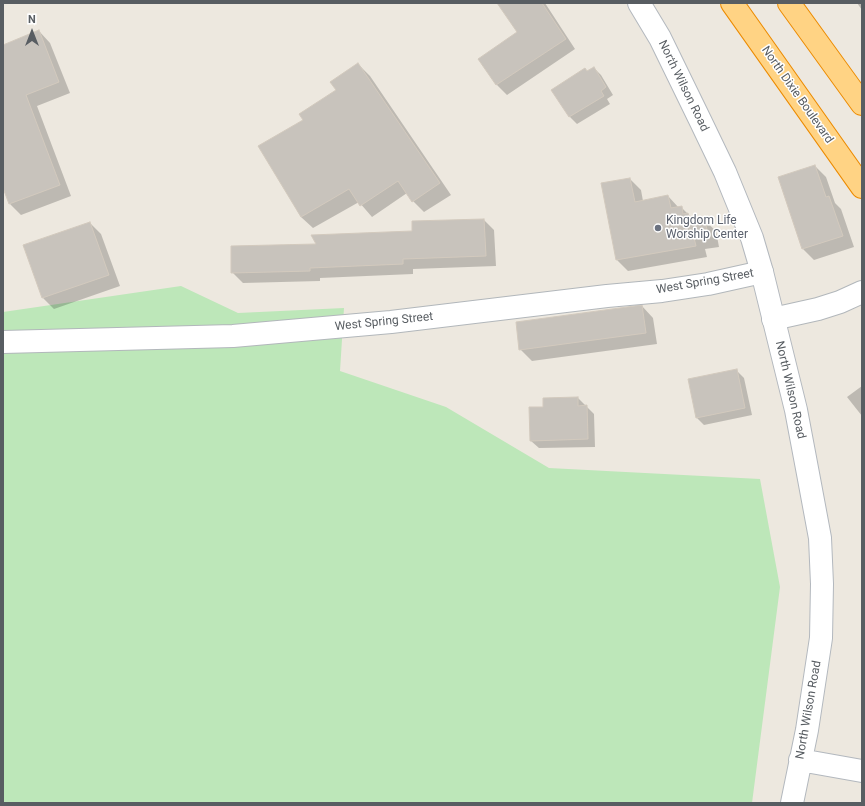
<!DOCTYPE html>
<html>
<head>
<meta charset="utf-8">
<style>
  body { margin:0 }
  #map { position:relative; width:865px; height:806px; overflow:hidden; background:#ede8df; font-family:Roboto,sans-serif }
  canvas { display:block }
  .frame { position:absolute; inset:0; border:4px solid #585d62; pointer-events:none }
  .north { position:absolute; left:12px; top:12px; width:40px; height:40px; -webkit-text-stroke:3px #fff; paint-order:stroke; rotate:0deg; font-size:11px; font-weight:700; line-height:16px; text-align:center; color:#585d62 }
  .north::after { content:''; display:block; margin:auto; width:14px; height:18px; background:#585d62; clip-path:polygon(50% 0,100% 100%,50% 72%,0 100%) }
</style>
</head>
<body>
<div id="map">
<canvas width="865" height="806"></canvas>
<div class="frame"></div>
<div class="north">N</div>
</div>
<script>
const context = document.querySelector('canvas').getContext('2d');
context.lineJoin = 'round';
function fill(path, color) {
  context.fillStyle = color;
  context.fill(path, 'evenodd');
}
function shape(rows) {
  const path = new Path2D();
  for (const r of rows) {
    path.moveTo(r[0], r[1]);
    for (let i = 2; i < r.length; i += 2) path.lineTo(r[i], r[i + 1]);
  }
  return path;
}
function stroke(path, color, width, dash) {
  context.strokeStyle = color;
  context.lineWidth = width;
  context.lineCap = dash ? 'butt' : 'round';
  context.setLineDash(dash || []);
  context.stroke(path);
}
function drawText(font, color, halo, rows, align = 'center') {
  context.font = font + ' Roboto,sans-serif';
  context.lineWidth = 3;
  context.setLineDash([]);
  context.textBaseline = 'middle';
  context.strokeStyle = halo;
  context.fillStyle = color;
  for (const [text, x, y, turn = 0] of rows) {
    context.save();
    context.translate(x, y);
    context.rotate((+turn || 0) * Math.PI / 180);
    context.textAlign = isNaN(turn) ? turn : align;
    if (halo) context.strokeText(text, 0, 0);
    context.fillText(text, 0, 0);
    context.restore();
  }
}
fill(shape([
  [181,286,238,313,344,308,340,371,446,407,549,468,760,479,780,587,752,803,3,803,3,312]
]), '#bde7b9');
fill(shape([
  [499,3,545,3,575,49,507,95,497,85,480,59,519,33],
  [857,3,862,3,862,10],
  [39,31,50,43,70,93,37,106,71,196,21,215,10,204,3,186,3,46],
  [358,64,370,76,451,195,424,212,413,201,407,193,372,217,359,202,313,228,301,217,260,146,304,120,337,90],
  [594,68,601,75,613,95,607,99,610,104,577,124,570,117,552,90],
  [815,166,826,177,835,203,841,209,854,247,814,260,803,249],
  [630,179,641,190,643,201,668,196,679,208,681,207,695,221,704,220,716,231,719,247,705,249,707,257,628,271,617,260,602,184],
  [484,220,494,230,496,266,413,269,413,274,320,278,320,281,243,283,232,272,318,245,413,232,413,222],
  [90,223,101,234,120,286,54,309,43,298,24,246],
  [642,306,653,318,657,344,532,361,520,349],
  [736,370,744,378,752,415,704,425,697,418],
  [862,386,862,416,847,397],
  [578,398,594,414,595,447,539,448,531,441,544,408,544,399]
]), '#0003');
const building = shape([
  [497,3,542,3,566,39,496,85,478,59,517,32,497,3],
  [39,30,59,82,26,95,60,185,9,204,3,188,3,45,39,30],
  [358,63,440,183,412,202,398,181,360,206,349,189,301,217,258,146,303,120,299,114,336,90,330,82,358,63],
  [594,67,606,87,601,91,604,96,569,117,551,90,585,68,587,71,594,67],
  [815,165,826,197,829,196,843,236,802,249,778,177,815,165],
  [630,178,635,202,668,195,671,208,682,206,683,214,688,213,690,221,705,219,708,236,694,238,696,246,616,260,601,183,630,178],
  [484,219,486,256,403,259,403,264,310,268,310,271,231,273,231,246,316,244,311,235,412,231,412,221,484,219],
  [90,222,109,275,42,298,23,245,90,222],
  [642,305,646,333,519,350,516,322,642,305],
  [737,369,745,408,696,418,688,379,737,369],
  [578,397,578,406,587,405,588,439,530,441,529,407,543,407,543,398,578,397]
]);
fill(building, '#c8c3bc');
stroke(building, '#d2c9bd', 1);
const street = shape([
  [773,319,818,309,840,302,862,292],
  [3,342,233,336,391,322,607,296,662,291,708,284,762,272]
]);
const secondary = shape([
  [639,3,660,38,700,120,725,172,752,238,762,272,796,410,809,479,820,538,822,584,821,638,807,730,792,803],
  [800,760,862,771]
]);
const highway = shape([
  [732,3,862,187],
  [789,3,862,104]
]);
stroke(street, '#b2b7bb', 24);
stroke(secondary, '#b3b8be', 24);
stroke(highway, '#ec8b00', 24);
stroke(street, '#fff', 22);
stroke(secondary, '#fff', 22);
stroke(highway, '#ffd384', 22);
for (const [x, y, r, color] of [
  [658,228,4,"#6b7280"]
]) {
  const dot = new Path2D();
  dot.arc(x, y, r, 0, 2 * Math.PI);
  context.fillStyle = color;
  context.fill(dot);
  stroke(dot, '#fff', 1.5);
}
drawText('12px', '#585d62', '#fff', [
  ["North Wilson Road",683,86,64],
  ["North Dixie Boulevard",797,95,55],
  ["West Spring Street",705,282,-10],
  ["West Spring Street",384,322,-6],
  ["North Wilson Road",790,390,77],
  ["North Wilson Road",809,710,-80]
]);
drawText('12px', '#5b616d', '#fff', [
  ["Kingdom Life",666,221],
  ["Worship Center",666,235]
], 'left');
</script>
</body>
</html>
